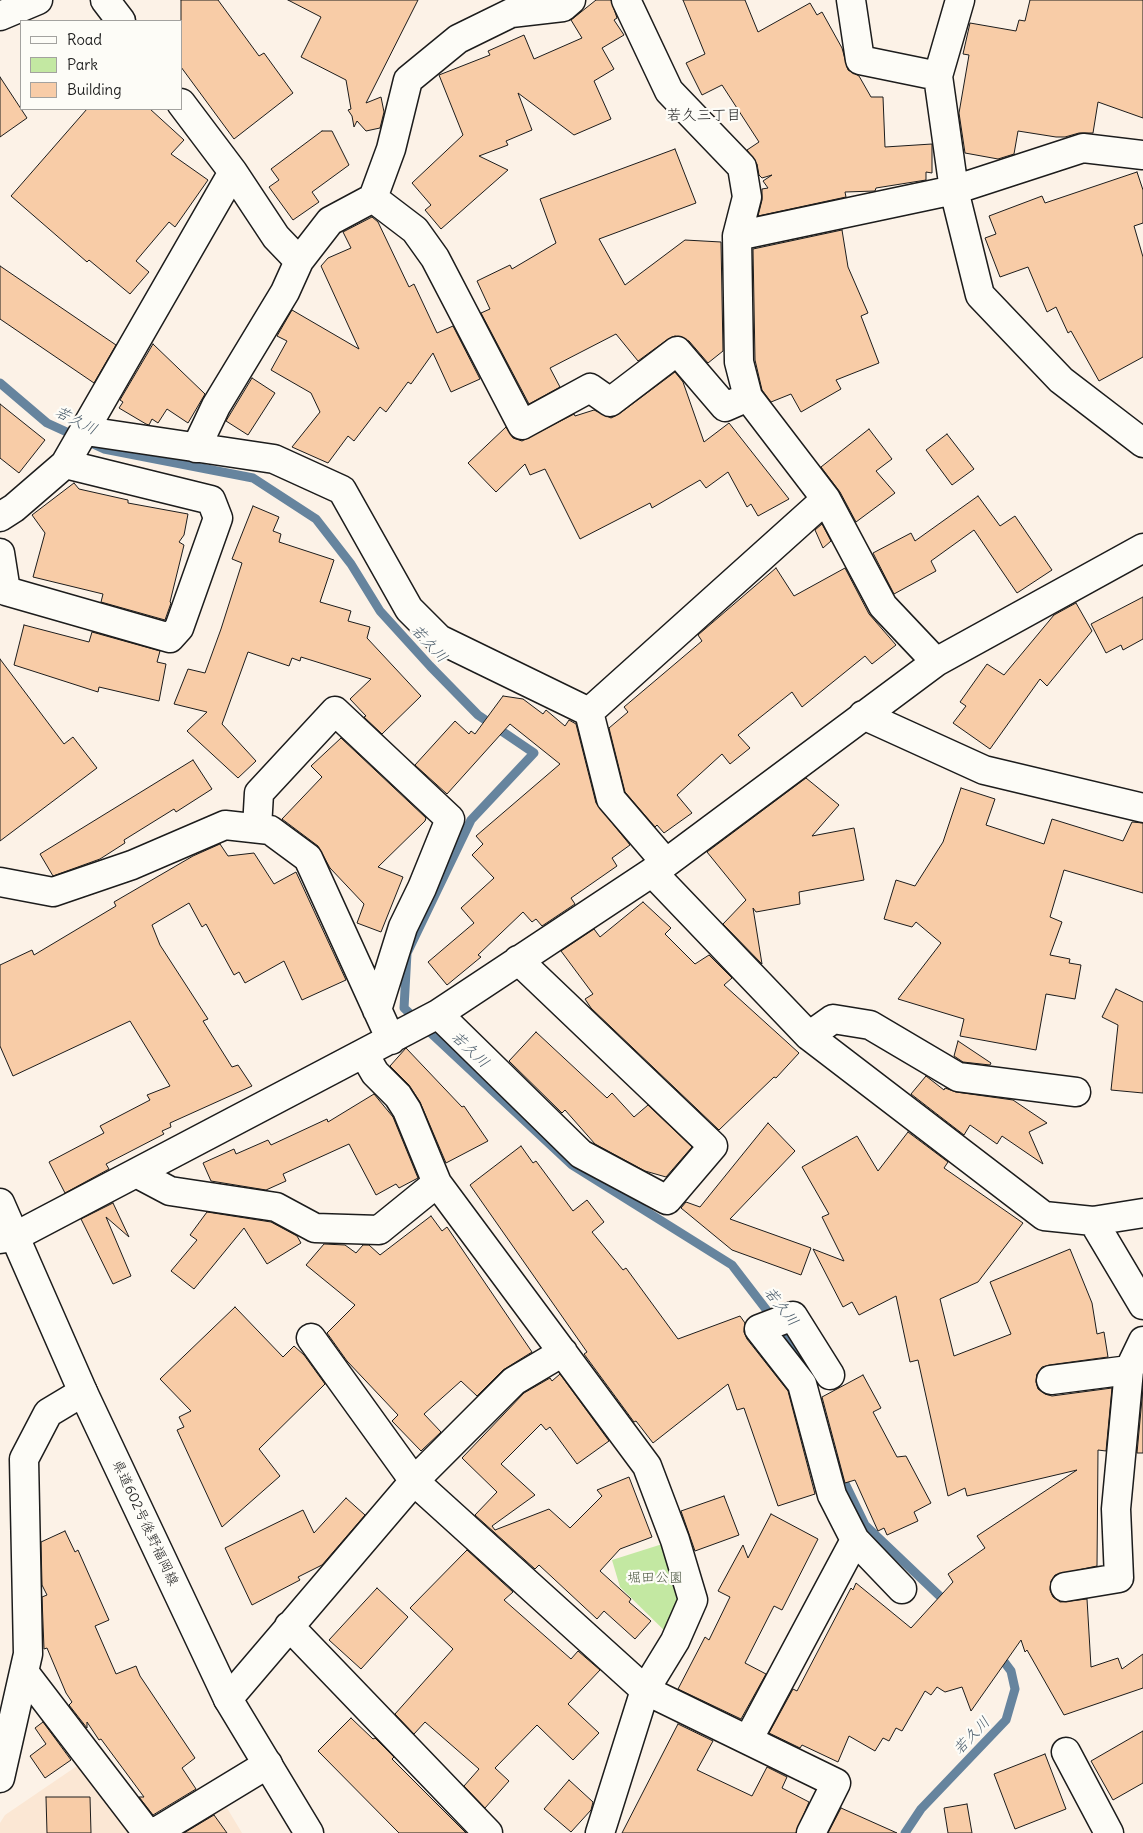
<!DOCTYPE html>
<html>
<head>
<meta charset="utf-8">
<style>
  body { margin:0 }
  #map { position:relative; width:1143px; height:1833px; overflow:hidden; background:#fcf2e7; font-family:Delius,sans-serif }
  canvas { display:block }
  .legend { position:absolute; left:20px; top:20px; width:162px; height:90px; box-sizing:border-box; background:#fdfcf7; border:1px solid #a3a29f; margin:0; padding:6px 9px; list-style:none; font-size:15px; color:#1c1c1c }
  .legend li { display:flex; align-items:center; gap:10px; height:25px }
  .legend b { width:25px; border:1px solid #a3a29f }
</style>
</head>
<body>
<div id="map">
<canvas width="1143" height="1833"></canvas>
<ul class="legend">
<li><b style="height:6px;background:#fdfcf7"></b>Road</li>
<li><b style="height:14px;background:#c3e8a2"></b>Park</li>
<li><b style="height:14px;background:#f8cca7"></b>Building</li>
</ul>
</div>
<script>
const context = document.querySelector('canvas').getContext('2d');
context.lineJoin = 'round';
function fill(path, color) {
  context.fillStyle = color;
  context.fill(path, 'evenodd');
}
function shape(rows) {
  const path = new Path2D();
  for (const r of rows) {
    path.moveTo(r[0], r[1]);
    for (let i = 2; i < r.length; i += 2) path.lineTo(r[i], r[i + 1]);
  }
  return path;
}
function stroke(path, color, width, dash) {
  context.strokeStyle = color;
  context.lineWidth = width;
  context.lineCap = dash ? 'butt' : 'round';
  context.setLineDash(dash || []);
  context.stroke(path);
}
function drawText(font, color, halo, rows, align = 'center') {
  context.font = font + ' Delius,"Klee One",sans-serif';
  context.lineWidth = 4.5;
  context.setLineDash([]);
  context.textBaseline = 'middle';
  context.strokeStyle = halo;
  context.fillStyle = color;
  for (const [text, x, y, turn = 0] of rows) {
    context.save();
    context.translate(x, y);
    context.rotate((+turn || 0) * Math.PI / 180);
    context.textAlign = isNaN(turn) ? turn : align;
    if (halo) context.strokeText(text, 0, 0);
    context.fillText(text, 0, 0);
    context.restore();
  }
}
fill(shape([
  [77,1766,134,1833,0,1833,0,1823,5,1815],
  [221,1798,242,1833,162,1833]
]), '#fbe7d4');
fill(shape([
  [675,1540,693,1600,675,1641,620,1587,612,1560]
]), '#c3e8a2');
stroke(shape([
  [0,383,47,423,104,449,253,478,316,519,351,564,380,611,430,666,478,715,534,753,471,820,407,953,404,1008,572,1165,732,1265,808,1364,814,1383],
  [836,1458,840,1473,865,1525,947,1603],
  [905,1833,921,1809,1006,1720,1015,1689,1011,1671,999,1655]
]), '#66849e', 9);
const building = shape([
  [181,0,218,0,259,56,264,53,293,93,234,139,181,67,181,0],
  [288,0,418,0,366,103,381,97,384,112,380,128,366,131,357,121,354,127,352,116,348,110,351,109,346,80,301,57,321,17,288,0],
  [596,0,611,0,617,18,614,20,624,35,602,48,614,69,594,81,611,119,574,135,518,93,532,130,506,141,508,145,479,156,508,170,441,229,425,210,431,205,412,183,463,135,439,75,490,55,488,51,524,35,534,59,582,38,571,20,596,0],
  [683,0,745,0,758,32,810,3,817,15,822,12,842,48,848,70,859,76,871,97,883,97,885,147,932,144,932,173,926,172,926,180,876,188,875,191,845,192,846,197,758,216,762,200,762,189,768,188,763,181,772,175,762,178,759,175,757,164,747,150,759,142,722,85,702,95,686,63,705,54,683,0],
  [1030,0,1143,0,1143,118,1098,102,1093,133,1079,133,1065,137,1056,137,1018,131,1014,154,998,159,965,153,959,113,969,55,963,54,970,23,1016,31,1019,20,1025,21,1030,0],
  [0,77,27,118,0,137,0,77],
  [87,109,150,109,184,140,171,154,208,180,175,227,169,222,136,261,149,272,130,294,89,260,87,262,11,196,87,109],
  [322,131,332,131,349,165,312,192,319,202,293,220,269,187,279,180,271,169,322,131],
  [675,149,696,203,599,239,625,285,685,240,721,242,723,351,708,363,689,341,675,336,668,339,638,361,616,334,550,368,560,387,529,404,481,313,490,309,477,281,510,265,512,269,556,243,540,199,675,149],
  [1137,172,1143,190,1143,223,1134,226,1143,257,1143,357,1099,381,1071,331,1068,333,1056,307,1047,312,1028,267,1000,277,985,238,996,234,989,216,1042,196,1045,203,1137,172],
  [372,217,378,222,409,287,414,284,437,333,453,326,480,379,451,392,433,353,411,384,408,382,386,412,380,407,354,441,348,436,328,463,292,447,320,412,311,393,271,370,287,341,277,336,292,310,359,349,321,266,328,258,351,248,343,232,372,217],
  [842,230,848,267,868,313,861,316,879,363,836,380,841,389,801,412,791,394,771,402,762,390,755,360,753,249,842,230],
  [0,266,116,345,94,383,0,319,0,266],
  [153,344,205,394,188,423,167,409,158,423,152,419,149,425,146,424,119,408,123,402,120,400,153,344],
  [675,372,683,382,704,442,729,423,789,499,758,516,751,504,747,507,728,472,706,488,700,480,652,508,650,503,580,539,545,469,530,475,525,464,496,492,468,463,506,427,513,438,522,441,574,414,575,416,594,410,611,418,619,414,675,372],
  [252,378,275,393,248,435,226,421,252,378],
  [0,404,45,440,19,473,0,458,0,404],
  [869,429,892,459,876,471,895,493,856,522,840,492,821,467,869,429],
  [947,434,974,469,952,485,926,450,947,434],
  [74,483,79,489,128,500,128,503,188,514,184,535,179,542,184,545,170,602,171,603,165,620,101,602,103,594,33,577,45,533,32,515,74,483],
  [978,496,1000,526,1015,516,1052,570,1017,593,974,530,931,561,936,571,894,594,873,553,911,533,915,541,978,496],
  [253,506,279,517,273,531,281,534,279,542,334,560,320,602,351,611,348,621,370,627,367,638,421,696,382,734,364,717,366,716,350,699,371,679,301,657,300,661,292,658,289,666,248,652,222,724,256,761,238,778,187,731,207,712,174,704,188,669,205,673,221,629,242,563,232,559,253,506],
  [822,524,831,541,823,548,815,530,822,524],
  [776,568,794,596,845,568,869,614,896,645,872,664,865,656,802,707,792,692,738,735,750,748,730,764,722,754,677,795,692,813,664,833,657,825,655,827,625,792,609,728,628,712,624,707,702,641,698,635,776,568],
  [1143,597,1143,639,1123,650,1121,645,1106,653,1091,624,1143,597],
  [1076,603,1092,631,1047,686,1040,679,990,749,953,723,966,706,960,702,987,664,1004,675,1054,615,1076,603],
  [24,625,89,642,92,632,160,651,157,662,166,664,159,701,99,687,98,692,14,665,24,625],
  [0,659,64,744,73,737,97,768,0,841,0,659],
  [503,696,523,699,543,714,546,710,565,726,569,720,576,724,596,803,630,845,612,858,617,866,571,898,575,904,542,926,536,919,532,922,523,912,478,955,481,957,447,985,428,962,474,923,461,908,494,878,472,855,483,844,476,836,560,764,510,724,447,794,415,765,455,721,469,734,471,731,475,734,503,696],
  [341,738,426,818,425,821,378,867,403,877,381,932,357,923,364,904,330,868,318,846,282,819,322,777,311,766,341,738],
  [193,760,212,789,176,812,174,809,124,840,125,843,100,859,53,876,40,854,193,760],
  [806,778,839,805,812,836,854,828,864,880,799,892,800,904,756,912,753,908,762,964,723,924,746,900,707,852,806,778],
  [961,788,995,799,986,825,1044,844,1052,819,1123,841,1132,822,1143,823,1143,893,1064,870,1050,917,1062,922,1050,955,1070,959,1069,963,1081,965,1075,999,1046,994,1036,1050,960,1036,964,1019,898,999,941,943,916,922,912,927,884,919,896,880,915,886,943,842,961,788],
  [220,844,228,856,254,853,274,884,296,872,346,980,302,1000,284,961,245,983,239,972,234,975,206,924,202,927,189,903,152,925,160,945,208,1019,203,1021,232,1067,238,1065,252,1086,170,1123,171,1127,162,1131,164,1134,106,1164,109,1169,65,1193,49,1162,104,1133,100,1126,150,1100,147,1095,170,1086,130,1021,13,1076,0,1046,0,965,32,950,34,955,116,906,114,902,193,856,220,844],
  [643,902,671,928,665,934,695,964,709,955,732,978,724,985,799,1053,776,1078,774,1077,719,1130,591,1008,585,999,593,994,561,951,594,929,600,937,643,902],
  [1116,989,1143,1002,1143,1093,1111,1090,1118,1025,1102,1017,1116,989],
  [536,1032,607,1098,612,1093,634,1117,648,1105,692,1147,666,1177,645,1171,595,1144,565,1110,562,1113,509,1061,536,1032],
  [958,1041,991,1063,990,1065,963,1062,954,1056,958,1041],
  [406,1048,462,1107,464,1106,488,1141,446,1163,420,1102,409,1085,390,1066,406,1048],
  [926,1076,944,1090,945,1088,956,1092,1013,1100,1047,1123,1029,1132,1043,1164,1002,1136,997,1144,970,1125,964,1135,911,1094,926,1076],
  [374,1094,393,1117,418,1178,399,1188,396,1184,376,1195,349,1144,283,1174,286,1181,266,1190,211,1181,203,1163,234,1149,236,1154,268,1140,271,1145,327,1119,328,1122,374,1094],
  [768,1123,795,1151,730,1219,811,1248,801,1275,732,1250,681,1208,686,1202,700,1207,768,1123],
  [908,1132,948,1162,944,1168,1023,1223,978,1282,940,1299,954,1356,1011,1334,990,1282,1070,1249,1092,1303,1097,1334,1104,1332,1108,1357,1049,1365,1042,1367,1037,1374,1036,1382,1038,1389,1045,1394,1052,1396,1112,1388,1106,1451,1098,1450,1097,1566,1055,1575,1051,1581,1050,1590,1053,1597,1060,1602,1087,1599,1091,1667,1118,1658,1122,1669,1143,1654,1143,1688,1064,1715,1027,1650,1025,1652,1021,1640,971,1711,962,1687,945,1692,937,1687,931,1695,925,1691,902,1731,896,1728,889,1741,883,1738,875,1751,849,1736,838,1762,802,1745,800,1748,769,1733,793,1689,797,1691,851,1588,853,1590,856,1583,911,1628,953,1582,948,1574,985,1548,977,1536,1077,1470,967,1496,965,1488,948,1496,918,1360,910,1362,896,1296,859,1315,852,1302,843,1307,813,1249,844,1261,822,1217,829,1214,802,1167,857,1136,878,1171,908,1132],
  [521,1146,533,1163,536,1161,573,1211,587,1200,604,1222,592,1232,623,1270,626,1268,678,1339,740,1316,745,1323,744,1332,747,1339,788,1391,815,1494,778,1506,744,1408,737,1410,728,1384,653,1443,636,1421,634,1422,584,1354,587,1352,470,1185,521,1146],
  [113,1203,129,1237,106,1217,131,1276,113,1284,81,1219,113,1203],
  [207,1212,271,1222,297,1236,301,1243,267,1264,244,1228,194,1289,171,1271,197,1240,190,1235,207,1212],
  [431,1216,442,1231,447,1227,532,1352,503,1370,477,1396,461,1381,424,1414,441,1432,421,1451,392,1421,398,1415,347,1361,327,1333,355,1305,306,1265,324,1244,345,1245,356,1253,363,1245,369,1245,380,1255,431,1216],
  [235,1307,283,1357,294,1346,304,1355,325,1384,259,1449,280,1476,222,1527,177,1430,184,1427,179,1417,191,1411,160,1379,235,1307],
  [560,1374,609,1441,577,1464,550,1427,546,1430,541,1424,501,1464,535,1495,492,1526,495,1530,549,1509,570,1528,602,1496,597,1490,629,1477,652,1537,620,1549,600,1571,631,1599,629,1602,651,1621,635,1639,604,1611,597,1619,539,1565,535,1569,475,1515,497,1492,462,1458,524,1393,550,1378,552,1381,560,1374],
  [863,1375,881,1408,873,1412,897,1457,906,1456,931,1503,914,1512,918,1521,887,1535,884,1528,878,1531,855,1480,845,1483,822,1397,863,1375],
  [1143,1388,1143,1453,1137,1453,1143,1388],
  [724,1496,739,1535,695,1551,681,1511,724,1496],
  [346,1498,365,1515,322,1565,298,1577,300,1580,252,1605,225,1548,303,1510,314,1533,346,1498],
  [771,1514,818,1539,782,1610,774,1606,745,1663,766,1674,741,1719,678,1689,705,1637,709,1640,730,1597,718,1591,743,1545,748,1558,771,1514],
  [65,1531,75,1552,78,1550,109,1620,95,1626,116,1674,136,1666,140,1676,195,1758,182,1768,196,1789,153,1815,139,1797,144,1797,101,1739,99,1740,87,1722,87,1728,69,1705,72,1702,66,1693,47,1648,44,1649,42,1597,47,1595,42,1585,41,1542,65,1531],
  [467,1550,513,1592,504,1600,571,1659,578,1651,600,1670,568,1704,599,1733,573,1760,537,1725,495,1768,509,1781,485,1808,464,1786,479,1769,425,1722,414,1734,395,1714,453,1649,410,1608,467,1550],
  [377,1588,408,1617,361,1669,329,1640,377,1588],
  [351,1718,373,1739,375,1738,394,1757,392,1759,466,1833,399,1833,318,1751,351,1718],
  [43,1722,71,1760,45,1778,30,1756,46,1744,35,1728,43,1722],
  [678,1724,713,1741,697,1770,752,1796,767,1767,787,1777,782,1788,809,1802,796,1833,622,1833,678,1724],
  [1143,1731,1143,1783,1113,1800,1091,1761,1143,1731],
  [1045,1754,1066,1809,1015,1829,994,1774,1045,1754],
  [569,1780,593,1802,591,1810,571,1832,544,1809,569,1780],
  [46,1797,90,1797,91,1833,47,1833,46,1797],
  [967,1804,972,1833,948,1833,944,1808,967,1804],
  [841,1808,897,1833,828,1833,841,1808],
  [214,1815,227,1833,184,1833,214,1815]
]);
fill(building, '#f8cca7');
stroke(building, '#1c1c1c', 1);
const minor = shape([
  [105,0,121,21],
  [571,0,563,7,511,13,458,39,408,80,391,149,373,198,415,230,435,258,522,425,590,388,610,402,677,351,725,407,748,397],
  [626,0,669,91,742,167,747,197,737,236,739,362,748,397,826,499,883,606,936,662],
  [851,0,860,60,938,76],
  [960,0,938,76,954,190,980,295,1061,380,1143,443],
  [0,16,38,0],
  [233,172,276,237,299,261,330,221,373,198],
  [737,236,954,190,1083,148,1143,155],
  [86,431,274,459,342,490,409,609,439,639,589,712],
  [196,448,216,406,285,292,299,261],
  [0,517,14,508,65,464,233,172,181,103],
  [0,553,6,591,170,638,179,628,218,518,211,500,65,464],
  [863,715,984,770,1143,808],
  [257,828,259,793,335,711,450,819,422,888,403,927,377,1010],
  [666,863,611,799,589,712,826,499],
  [652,872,809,1036,1044,1216,1093,1221,1143,1213],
  [0,882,53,892,132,865,225,825,270,830,308,858,391,1040],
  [438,1014,581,1154,667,1200,713,1146,518,960],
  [809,1036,833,1019,870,1025,958,1077,1076,1092],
  [364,1054,375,1073,398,1096,407,1110,437,1183,647,1466,675,1540,693,1600,675,1641,645,1690,600,1833],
  [136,1173,170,1191,276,1207,315,1228,379,1230,437,1183],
  [1093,1221,1143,1305],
  [0,1239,14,1237,438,1014,666,863,936,662,1143,548],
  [311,1338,414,1481,645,1690,836,1783,811,1833],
  [1051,1380,1129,1370,1143,1341],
  [855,1540,902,1589],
  [1065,1587,1119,1578,1116,1509,1129,1370],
  [289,1626,488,1833],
  [24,1672,145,1830,156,1832,268,1764],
  [228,1699,414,1481,514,1381,563,1352],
  [748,1740,855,1540,832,1495,802,1384,759,1329,793,1316,830,1375],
  [1066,1752,1109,1833],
  [0,1778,28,1654,24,1459,48,1413,83,1392]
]);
const major = shape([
  [0,1203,83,1392,228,1699,309,1833]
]);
stroke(minor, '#1c1c1c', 31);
stroke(major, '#1c1c1c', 31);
stroke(minor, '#fdfcf7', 28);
stroke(major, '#fdfcf7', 28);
drawText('14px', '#1c1c1c', '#fdfcf7', [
  ["県道602号後野福岡線",145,1523,65]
]);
drawText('14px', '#4e5944', '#fdfcf7', [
  ["堀田公園",655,1578]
]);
drawText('15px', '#1c1c1c', '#fdfcf7', [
  ["若久三丁目",704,116]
]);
drawText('italic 15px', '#475968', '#fdfcf7', [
  ["若久川",76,421,26],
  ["若久川",429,644,47],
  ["若久川",470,1050,43],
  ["若久川",781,1307,52],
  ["若久川",972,1736,-46]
]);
</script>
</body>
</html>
